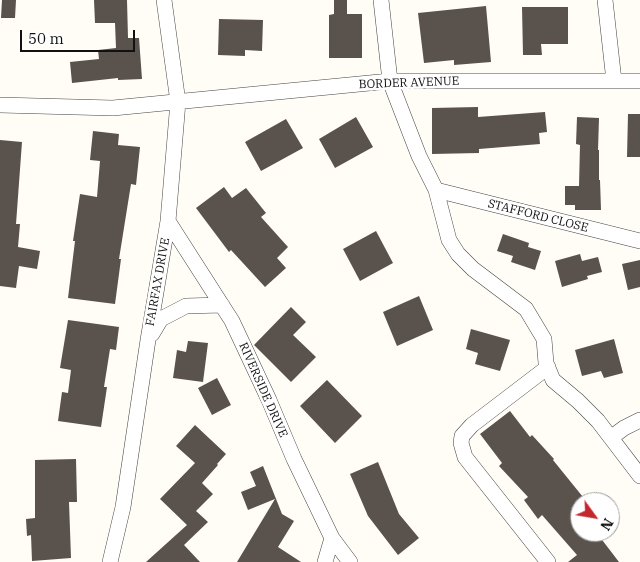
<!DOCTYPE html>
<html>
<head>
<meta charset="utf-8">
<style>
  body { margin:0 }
  #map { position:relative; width:640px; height:562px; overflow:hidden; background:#fffdf5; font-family:"IBM Plex Serif",serif }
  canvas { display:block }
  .north { position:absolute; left:570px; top:492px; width:50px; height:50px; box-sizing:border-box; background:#fff; border:1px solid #a0a0a0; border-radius:50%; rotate:122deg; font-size:14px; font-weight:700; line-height:20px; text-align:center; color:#111 }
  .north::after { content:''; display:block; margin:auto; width:18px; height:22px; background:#c4262e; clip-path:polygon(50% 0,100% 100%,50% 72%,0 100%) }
  .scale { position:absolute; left:20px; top:30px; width:115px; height:22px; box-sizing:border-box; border:2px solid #111; border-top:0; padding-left:6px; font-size:15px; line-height:18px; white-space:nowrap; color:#111; -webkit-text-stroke:4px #fff; paint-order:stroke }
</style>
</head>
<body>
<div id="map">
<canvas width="640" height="562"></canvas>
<div class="north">N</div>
<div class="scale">50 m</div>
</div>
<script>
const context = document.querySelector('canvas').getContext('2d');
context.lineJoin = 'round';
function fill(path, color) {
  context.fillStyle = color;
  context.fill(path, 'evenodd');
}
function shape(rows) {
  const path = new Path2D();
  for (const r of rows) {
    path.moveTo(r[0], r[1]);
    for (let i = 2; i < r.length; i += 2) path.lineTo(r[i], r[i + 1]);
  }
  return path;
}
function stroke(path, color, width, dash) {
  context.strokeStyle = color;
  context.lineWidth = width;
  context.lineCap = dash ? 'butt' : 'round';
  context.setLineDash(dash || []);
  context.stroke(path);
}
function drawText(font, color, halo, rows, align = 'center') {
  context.font = font + ' "IBM Plex Serif",serif';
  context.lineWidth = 5;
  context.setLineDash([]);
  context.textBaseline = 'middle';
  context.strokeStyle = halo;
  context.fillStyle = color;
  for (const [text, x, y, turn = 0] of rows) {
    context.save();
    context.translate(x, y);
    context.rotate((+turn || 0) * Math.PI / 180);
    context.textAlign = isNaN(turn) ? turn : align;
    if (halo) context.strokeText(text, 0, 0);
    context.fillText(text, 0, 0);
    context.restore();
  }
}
fill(shape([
  [2,0,16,0,15,18,1,18],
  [94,0,127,0,128,38,139,38,142,79,118,80,118,78,72,83,70,62,99,59,98,50,116,48,115,23,95,23],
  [334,0,347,0,347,14,362,14,362,58,329,58,329,15,334,14],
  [486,6,491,62,454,65,454,60,424,63,418,13],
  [522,7,568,7,568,44,541,44,542,55,523,55],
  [219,19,263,20,262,51,245,50,245,56,218,55],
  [478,107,478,117,545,112,547,132,539,133,540,144,479,149,479,153,432,154,432,108],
  [628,114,640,114,640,157,627,157],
  [356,117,373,147,335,168,319,139],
  [577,117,599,118,598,150,599,150,599,180,600,180,601,210,575,210,575,205,565,205,565,186,579,186,580,145,576,144],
  [286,119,303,148,261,171,245,142],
  [93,131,119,134,118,145,140,147,136,185,131,184,119,259,121,259,115,304,68,298,75,241,73,241,80,194,97,197,100,161,90,160],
  [0,140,22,142,16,224,20,224,18,247,40,251,37,269,19,266,16,288,0,286],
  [224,187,232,198,246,188,266,213,261,217,288,247,277,258,286,268,265,287,231,250,229,252,196,208],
  [376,231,393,263,360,281,343,249],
  [503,234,529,243,528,247,541,251,535,270,511,262,513,256,497,251],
  [580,254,582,261,598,257,602,272,587,276,588,279,562,287,555,261],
  [640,260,640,287,628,290,622,264],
  [419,296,433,330,397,346,383,312],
  [291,307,306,322,293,335,316,357,291,382,254,345],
  [68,320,119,327,116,350,110,349,104,387,107,387,101,427,58,421,62,392,68,393,71,370,60,368],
  [471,329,510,340,500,371,475,364,478,353,466,349],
  [614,339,623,373,604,378,601,371,582,376,575,350],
  [188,341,208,343,203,382,173,378,177,350,186,352],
  [217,378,231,405,212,415,198,388],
  [327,380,362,416,335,443,300,406],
  [510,411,530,437,532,435,554,459,553,460,587,502,580,502,580,532,596,532,619,562,568,562,577,555,542,515,538,519,524,500,528,497,499,466,502,463,480,434],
  [195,425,226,454,217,464,218,465,202,483,213,494,196,511,208,522,184,545,200,562,146,562,187,525,160,499,195,463,176,446],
  [76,459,77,502,69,502,71,558,32,561,31,535,27,536,26,519,35,518,35,460],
  [378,462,399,514,419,538,398,555,368,516,350,474],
  [263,466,282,514,294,521,278,547,301,562,237,562,275,499,248,510,241,492,256,486,250,472]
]), '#5a524d');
const minor = shape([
  [381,0,390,81,419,156,436,190,449,240,458,254,473,269,526,309,544,339,546,363,553,380,578,401,598,421,640,476],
  [605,0,614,81],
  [0,105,113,108,390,81,640,81],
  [436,190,640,241],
  [168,221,232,321,269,400,294,459,332,538,350,562],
  [152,334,161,319,186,306,222,305],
  [612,437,624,428,640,420],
  [110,562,123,507,148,340,168,221,178,102,164,0],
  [325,562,332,538],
  [548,562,465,457,461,443,462,436,472,425,548,367]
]);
stroke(minor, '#444', 16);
stroke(minor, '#fff', 15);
drawText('12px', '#111', '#fff', [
  ["BORDER AVENUE",409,83,-2],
  ["STAFFORD CLOSE",538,216,14],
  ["FAIRFAX DRIVE",158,282,-80],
  ["RIVERSIDE DRIVE",263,390,66]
]);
</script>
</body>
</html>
